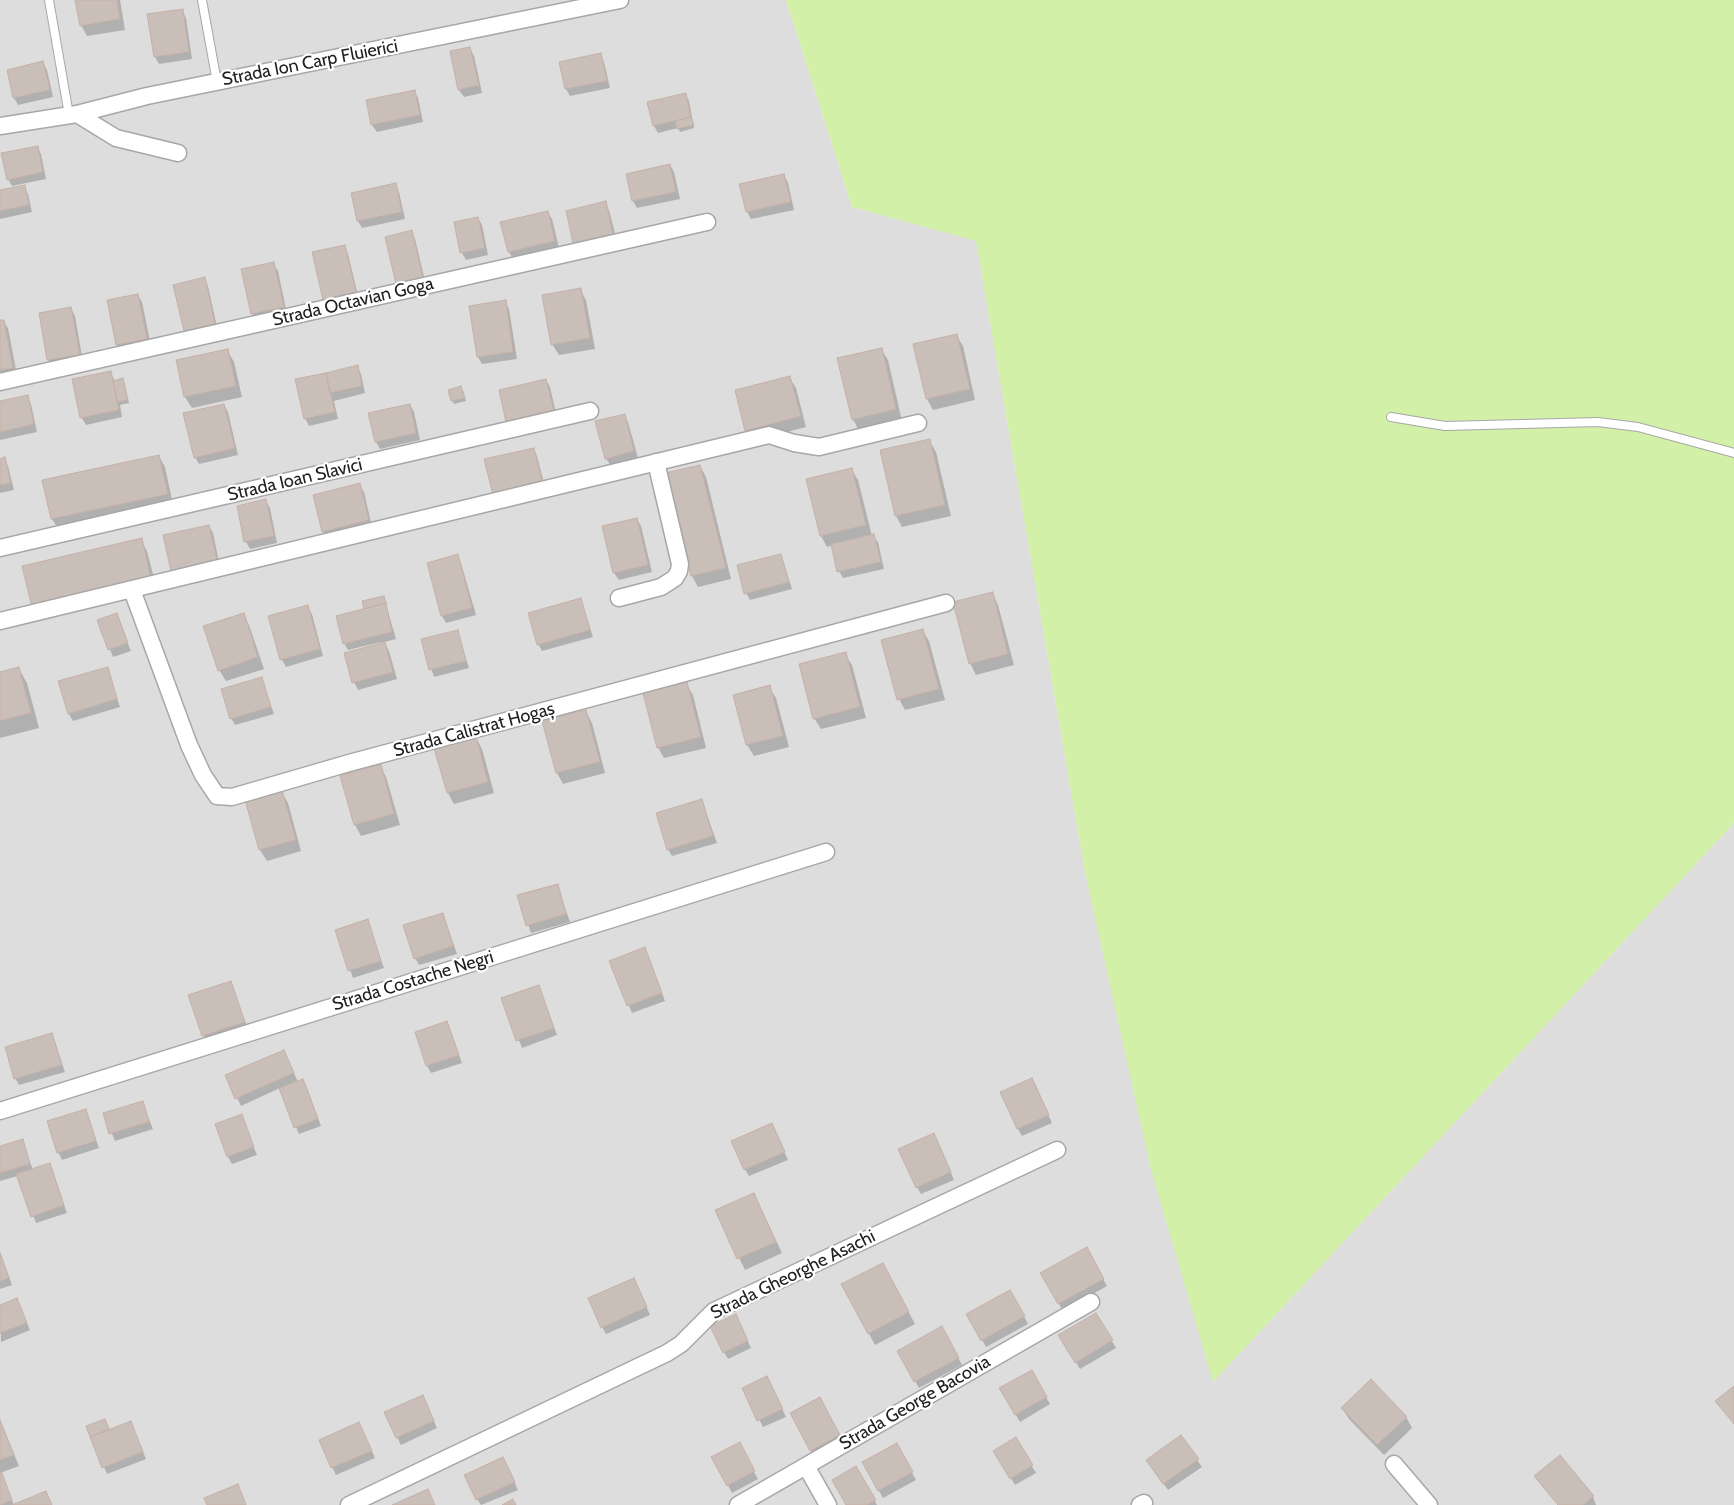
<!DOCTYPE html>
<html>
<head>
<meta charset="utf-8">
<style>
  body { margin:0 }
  canvas { display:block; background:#f2ede6 }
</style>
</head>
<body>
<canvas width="1734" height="1505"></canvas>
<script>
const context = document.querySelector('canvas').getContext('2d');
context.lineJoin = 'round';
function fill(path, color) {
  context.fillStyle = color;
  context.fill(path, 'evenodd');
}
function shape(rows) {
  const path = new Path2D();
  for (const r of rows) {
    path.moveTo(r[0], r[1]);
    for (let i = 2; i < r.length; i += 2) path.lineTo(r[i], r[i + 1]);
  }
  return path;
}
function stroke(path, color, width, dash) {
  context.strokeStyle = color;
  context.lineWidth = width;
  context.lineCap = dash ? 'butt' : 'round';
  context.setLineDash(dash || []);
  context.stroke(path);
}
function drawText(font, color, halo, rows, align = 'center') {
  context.font = font + ' Cabin,sans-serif';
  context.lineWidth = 4.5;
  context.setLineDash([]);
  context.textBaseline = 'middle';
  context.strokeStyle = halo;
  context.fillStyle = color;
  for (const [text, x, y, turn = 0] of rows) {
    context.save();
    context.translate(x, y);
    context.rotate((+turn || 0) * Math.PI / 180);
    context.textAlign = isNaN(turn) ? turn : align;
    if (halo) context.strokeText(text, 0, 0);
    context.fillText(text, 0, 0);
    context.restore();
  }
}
fill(shape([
  [0,0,786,0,852,207,976,240,1084,867,1213,1382,1734,823,1734,1505,0,1505]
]), '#dedddd');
fill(shape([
  [786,0,1734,0,1734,823,1213,1382,1150,1166,1084,867,976,241,852,207]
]), '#d2f0a8');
fill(shape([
  [76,0,120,0,125,30,87,36,81,25],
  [182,11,186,18,192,59,159,64,155,57],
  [470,48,474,56,482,93,464,97,459,90],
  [600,54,604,62,610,88,570,96,566,89,560,63],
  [43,63,47,70,53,97,18,105,14,98,8,71],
  [414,91,418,98,423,122,377,132,372,125,367,101],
  [685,94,689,101,694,128,680,132,678,128,658,133,654,126],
  [37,147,41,154,46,179,12,186,8,179],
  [670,165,674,172,680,199,637,208,633,201],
  [784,175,788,183,794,210,751,219,747,212,741,185],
  [395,185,399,192,405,219,362,228,358,221,352,194],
  [24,187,28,194,32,212,0,219,0,192],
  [605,203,609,210,617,241,578,250,574,243],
  [547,212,552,219,559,248,513,259,509,252],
  [478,218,482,225,488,255,466,260,462,253],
  [411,232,415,239,426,285,401,291,397,283],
  [344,246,348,254,359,300,328,307,324,300],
  [273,264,278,271,287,314,256,320,252,313],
  [204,279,208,286,218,331,189,338,185,331],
  [580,289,586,300,595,349,559,355,552,344],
  [138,295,142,302,151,346,121,352,117,344],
  [505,301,509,309,517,359,482,364,478,357],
  [71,308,75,316,83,362,53,367,48,360,40,314],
  [3,321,8,328,17,375,0,378,0,322],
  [956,335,963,346,975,400,933,410,927,399,914,345],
  [881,349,888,360,902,421,859,431,853,419],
  [227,350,234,362,242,397,192,408,185,397,177,361],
  [357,367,361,374,365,393,334,401,338,419,309,426,305,418,296,380],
  [110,372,115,381,123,380,124,383,129,403,120,405,122,417,86,425,82,418,73,380],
  [789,377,796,388,806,427,753,441,747,430],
  [546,380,550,387,557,418,511,428,507,421],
  [449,391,463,391,466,401,454,404],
  [27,397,31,404,37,432,0,440,0,403],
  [224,405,228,412,238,455,199,464,195,457],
  [410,405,414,412,420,440,380,449,376,442],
  [624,415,628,422,638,458,610,465,606,458],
  [929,440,936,452,951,516,902,527,896,516],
  [533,449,537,456,546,491,486,460],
  [159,456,165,467,173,505,59,530,52,519,44,481],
  [4,459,8,466,14,490,0,493,0,460],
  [700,466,706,477,731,579,698,587,692,576],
  [851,469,858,480,872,536,878,542,884,569,843,578,839,571,833,545,827,547,821,536],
  [359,485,364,492,372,527,327,538,323,531],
  [266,501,270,508,277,543,250,549,246,542],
  [637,519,641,526,652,572,619,580,614,573],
  [209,526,213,533,220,567,176,577,172,570],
  [141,540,147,551,157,590,39,617],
  [781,555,792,589,750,600,746,593],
  [457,556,461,563,476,615,446,623,442,616],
  [992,593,998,605,1014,665,976,675,970,663],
  [581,600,593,637,542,651,538,644],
  [307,607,312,614,323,656,286,667,282,660,270,617],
  [387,608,396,639,384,642,389,651,397,679,358,690,354,682,381,645,381,642,348,650,344,643,366,610],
  [243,614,249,625,264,669,226,681,219,670],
  [116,615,131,651,113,657,99,621],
  [922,630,929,641,945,700,905,710,899,699],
  [457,631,469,668,434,677,422,640],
  [845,654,852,665,866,718,821,729,814,718],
  [107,668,120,707,73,721,69,714],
  [19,669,27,683,39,728,0,738,0,673],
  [261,678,274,714,235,725,231,718],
  [686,684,693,695,706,748,664,758,658,747],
  [769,687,776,698,789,747,754,756,747,745,734,696],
  [586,712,592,723,605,773,563,784,557,773,544,722],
  [476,738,482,749,494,793,454,804,448,793],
  [380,766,386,777,400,825,361,836,355,825,342,776],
  [281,791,288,803,301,851,267,861,260,850,247,801],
  [702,801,717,843,672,856,668,849],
  [557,885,570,922,531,933,518,896],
  [443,914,457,954,419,965,415,958],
  [367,921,384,968,353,978,336,931],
  [648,956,665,1001,632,1013,611,961],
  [230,982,248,1029,207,1042,203,1035],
  [538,986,557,1035,522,1048,503,999],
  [447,1023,462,1063,431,1073,427,1066],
  [52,1035,65,1072,19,1085,15,1078],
  [287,1058,298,1082,303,1081,307,1088,321,1126,299,1134,280,1088,241,1106,227,1076],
  [1036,1086,1052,1123,1022,1136,1018,1129],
  [142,1102,153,1129,115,1141,104,1114],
  [86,1111,99,1148,62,1160,58,1152],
  [241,1116,257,1155,232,1164,228,1157],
  [772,1125,788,1160,749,1176,745,1169],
  [22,1140,33,1170,49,1164,67,1213,36,1223,18,1176,0,1181,0,1147],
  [937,1141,954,1180,921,1194,917,1187],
  [754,1194,782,1253,745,1270,716,1211],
  [1086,1249,1107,1286,1063,1311,1042,1274],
  [0,1252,12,1285,0,1289],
  [889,1275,915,1324,875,1345,843,1285],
  [638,1287,650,1315,606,1334,602,1327],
  [1010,1291,1028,1324,986,1347,968,1314],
  [0,1306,20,1307,30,1330,1,1342],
  [1096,1314,1116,1348,1080,1369,1060,1336],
  [739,1323,751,1348,728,1359,724,1352],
  [942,1328,962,1365,919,1388,899,1351],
  [1031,1372,1050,1404,1020,1422,1001,1389],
  [771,1385,786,1417,763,1427,744,1389],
  [426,1403,437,1428,401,1445,397,1437],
  [824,1406,843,1443,815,1457,811,1450],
  [1342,1408,1406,1417,1412,1428,1384,1455,1349,1419],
  [0,1420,19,1466,0,1473,14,1505,0,1505],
  [106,1423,109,1431,134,1430,146,1459,107,1474,87,1427],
  [363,1431,375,1458,336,1475,332,1467],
  [1015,1439,1036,1473,1015,1485,995,1451],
  [739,1444,758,1479,732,1493,713,1457],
  [896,1444,916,1480,883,1498,863,1462],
  [1197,1460,1202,1467,1168,1490,1152,1468],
  [507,1466,518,1490,481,1505,477,1499],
  [856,1468,877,1505,847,1505],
  [1593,1497,1596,1505,1558,1505]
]), '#0003');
const building = shape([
  [75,0,117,0,120,19,80,26,75,0],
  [183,9,189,52,154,57,147,14,183,9],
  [470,47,479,85,458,90,450,51,470,47],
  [601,53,607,81,565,89,559,62,601,53],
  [43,61,50,90,13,98,7,70,43,61],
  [415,90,420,115,371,125,366,100,415,90],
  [686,93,691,117,653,126,647,102,686,93],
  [691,117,694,125,677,129,675,121,691,117],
  [38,146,43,172,7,180,1,153,38,146],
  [670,164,676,192,632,201,626,174,670,164],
  [784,174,791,202,746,212,739,184,784,174],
  [396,183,402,212,357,221,351,193,396,183],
  [25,185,29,205,0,211,0,190,25,185],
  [606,201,613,234,573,243,566,211,606,201],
  [548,211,555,241,508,252,500,222,548,211],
  [478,217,485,248,460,253,454,222,478,217],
  [412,230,423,278,396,284,385,237,412,230],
  [345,245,356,292,323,300,312,252,345,245],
  [274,262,284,307,251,314,241,269,274,262],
  [205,277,215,324,184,331,173,285,205,277],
  [581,288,590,338,551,345,542,295,581,288],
  [138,294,147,339,116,345,107,300,138,294],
  [506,300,513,352,477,357,469,306,506,300],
  [71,307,80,355,47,360,39,313,71,307],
  [0,320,4,320,13,368,0,370,0,320],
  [957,334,970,389,926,399,913,344,957,334],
  [882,348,896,409,852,420,837,358,882,348],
  [228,349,236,386,184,397,176,360,228,349],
  [358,365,362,386,330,393,326,373,358,365],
  [111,371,119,410,80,418,72,379,111,371],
  [326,373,335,412,304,419,295,379,326,373],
  [790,376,801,416,745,431,735,390,790,376],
  [123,378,128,400,117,402,113,381,123,378],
  [546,379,554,411,506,422,499,390,546,379],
  [461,386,465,398,451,401,448,390,461,386],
  [28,395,34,424,0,432,0,401,28,395],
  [224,404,235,448,194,458,183,413,224,404],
  [410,404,416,433,375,442,368,413,410,404],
  [625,414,634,451,605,459,595,421,625,414],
  [930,439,945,505,895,516,880,450,930,439],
  [534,448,543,484,493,495,484,459,534,448],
  [159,455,168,494,51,519,42,480,159,455],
  [5,457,11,483,0,485,0,459,5,457],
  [700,465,726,568,691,576,665,473,700,465],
  [852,468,866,525,820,536,806,479,852,468],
  [360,483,369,520,322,532,313,495,360,483],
  [266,499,274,536,244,542,237,506,266,499],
  [637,518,648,565,613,573,602,526,637,518],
  [209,525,217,560,171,571,163,535,209,525],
  [874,534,881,562,837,572,831,544,874,534],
  [142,538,151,579,32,607,22,566,142,538],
  [458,554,472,608,441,616,427,563,458,554],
  [781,554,789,582,744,594,737,565,781,554],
  [993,592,1008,654,969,664,953,602,993,592],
  [384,596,386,603,364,609,362,601,384,596],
  [581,598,590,630,537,645,528,613,581,598],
  [386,603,392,632,343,644,336,616,386,603],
  [308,605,320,649,280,660,268,616,308,605],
  [117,613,128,643,108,650,97,620,117,613],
  [244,613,258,657,218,671,203,626,244,613],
  [923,629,939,689,897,700,881,640,923,629],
  [458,630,466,661,429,670,421,639,458,630],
  [385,642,393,672,352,683,344,653,385,642],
  [846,652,860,707,813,719,799,664,846,652],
  [19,667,31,713,0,721,0,672,19,667],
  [108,667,117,699,68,714,58,681,108,667],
  [262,677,271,707,230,719,221,689,262,677],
  [687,682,701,737,657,748,643,693,687,682],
  [770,685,783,736,746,745,733,695,770,685],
  [586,710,600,762,556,773,542,721,586,710],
  [476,736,488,782,447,793,434,748,476,736],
  [381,764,394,814,354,825,340,776,381,764],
  [282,790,296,840,259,850,245,800,282,790],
  [702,799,713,836,667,850,656,813,702,799],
  [558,884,566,914,526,926,517,895,558,884],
  [443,913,453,946,414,959,403,925,443,913],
  [368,919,381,961,348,971,335,930,368,919],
  [645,947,662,993,627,1006,609,961,645,947],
  [231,981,245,1022,202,1036,188,995,231,981],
  [539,985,554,1028,516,1041,501,998,539,985],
  [447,1021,459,1055,426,1066,415,1032,447,1021],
  [52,1033,62,1065,14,1079,5,1047,52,1033],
  [284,1050,294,1073,235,1099,225,1075,284,1050],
  [1032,1078,1049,1115,1017,1129,1000,1092,1032,1078],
  [303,1079,318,1119,294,1128,279,1088,303,1079],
  [143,1101,149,1122,109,1134,103,1113,143,1101],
  [86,1109,96,1141,57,1153,47,1121,86,1109],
  [242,1114,254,1147,227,1157,215,1124,242,1114],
  [772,1123,785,1152,744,1170,731,1141,772,1123],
  [934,1133,951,1172,916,1188,898,1149,934,1133],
  [23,1139,30,1164,0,1173,0,1146,23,1139],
  [50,1163,64,1205,31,1217,16,1174,50,1163],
  [754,1193,776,1242,737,1259,715,1210,754,1193],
  [1087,1247,1104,1279,1058,1304,1040,1273,1087,1247],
  [0,1253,9,1278,0,1281,0,1253],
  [883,1263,909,1312,868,1334,841,1284,883,1263],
  [634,1278,647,1307,601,1328,588,1298,634,1278],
  [1010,1290,1025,1316,981,1341,966,1314,1010,1290],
  [17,1298,27,1323,0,1333,0,1305,17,1298],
  [1096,1313,1113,1340,1075,1363,1058,1335,1096,1313],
  [736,1314,748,1341,723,1353,710,1326,736,1314],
  [942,1326,959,1358,914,1382,897,1351,942,1326],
  [1032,1370,1047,1397,1015,1415,999,1388,1032,1370],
  [767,1376,783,1409,757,1421,742,1388,767,1376],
  [1371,1379,1407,1417,1377,1445,1341,1408,1371,1379],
  [1734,1386,1734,1424,1715,1401,1734,1386],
  [423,1395,434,1421,396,1438,384,1412,423,1395],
  [820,1397,840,1435,810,1451,790,1413,820,1397],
  [105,1419,109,1429,90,1437,86,1426,105,1419],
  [0,1420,14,1455,0,1460,0,1420],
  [131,1421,143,1452,102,1468,90,1437,131,1421],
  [359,1422,372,1451,331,1468,319,1440,359,1422],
  [1181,1435,1199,1459,1163,1484,1146,1460,1181,1435],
  [1016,1437,1033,1465,1010,1479,993,1451,1016,1437],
  [740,1442,755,1471,727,1486,711,1457,740,1442],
  [897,1443,913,1472,878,1491,862,1462,897,1443],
  [1560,1455,1594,1496,1583,1505,1558,1505,1534,1476,1560,1455],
  [503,1457,515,1482,476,1500,464,1475,503,1457],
  [856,1466,876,1500,867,1505,846,1505,832,1480,856,1466],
  [2,1473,12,1500,0,1505,0,1474,2,1473],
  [238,1484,246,1505,207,1505,204,1498,238,1484],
  [428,1489,435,1505,392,1505,428,1489],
  [46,1491,52,1505,12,1505,46,1491],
  [513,1499,516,1505,502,1505,513,1499]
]);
fill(building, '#cabeb8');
stroke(building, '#c5b1a7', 1);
const service = shape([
  [49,0,69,115],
  [202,0,217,82],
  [1391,417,1445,426,1598,422,1638,427,1734,453]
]);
const minor = shape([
  [77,114,116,138,178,153],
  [0,126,77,114,147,96,620,0],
  [0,382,707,222],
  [0,548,590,411],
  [132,590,189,745,203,775,217,796,232,797,349,763,946,603],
  [619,598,661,587,675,578,679,571,680,564,656,462],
  [0,621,769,435,794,443,819,447,918,423],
  [0,1111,826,852],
  [1394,1464,1429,1505],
  [806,1466,828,1505],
  [349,1505,667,1353,681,1344,714,1311,1057,1150],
  [738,1505,1091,1302],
  [1140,1505,1144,1503]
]);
stroke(service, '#a7a7a7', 10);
stroke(minor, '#a7a7a7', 19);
stroke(service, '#fff', 8);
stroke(minor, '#fff', 16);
drawText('18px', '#202020', '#fff', [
  ["Strada Ion Carp Fluierici",310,63,-11],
  ["Strada Octavian Goga",353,302,-13],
  ["Strada Ioan Slavici",295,480,-13],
  ["Strada Calistrat Hogaș",474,730,-15],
  ["Strada Costache Negri",413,981,-17],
  ["Strada Gheorghe Asachi",793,1275,-26],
  ["Strada George Bacovia",915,1403,-30]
]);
</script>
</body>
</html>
